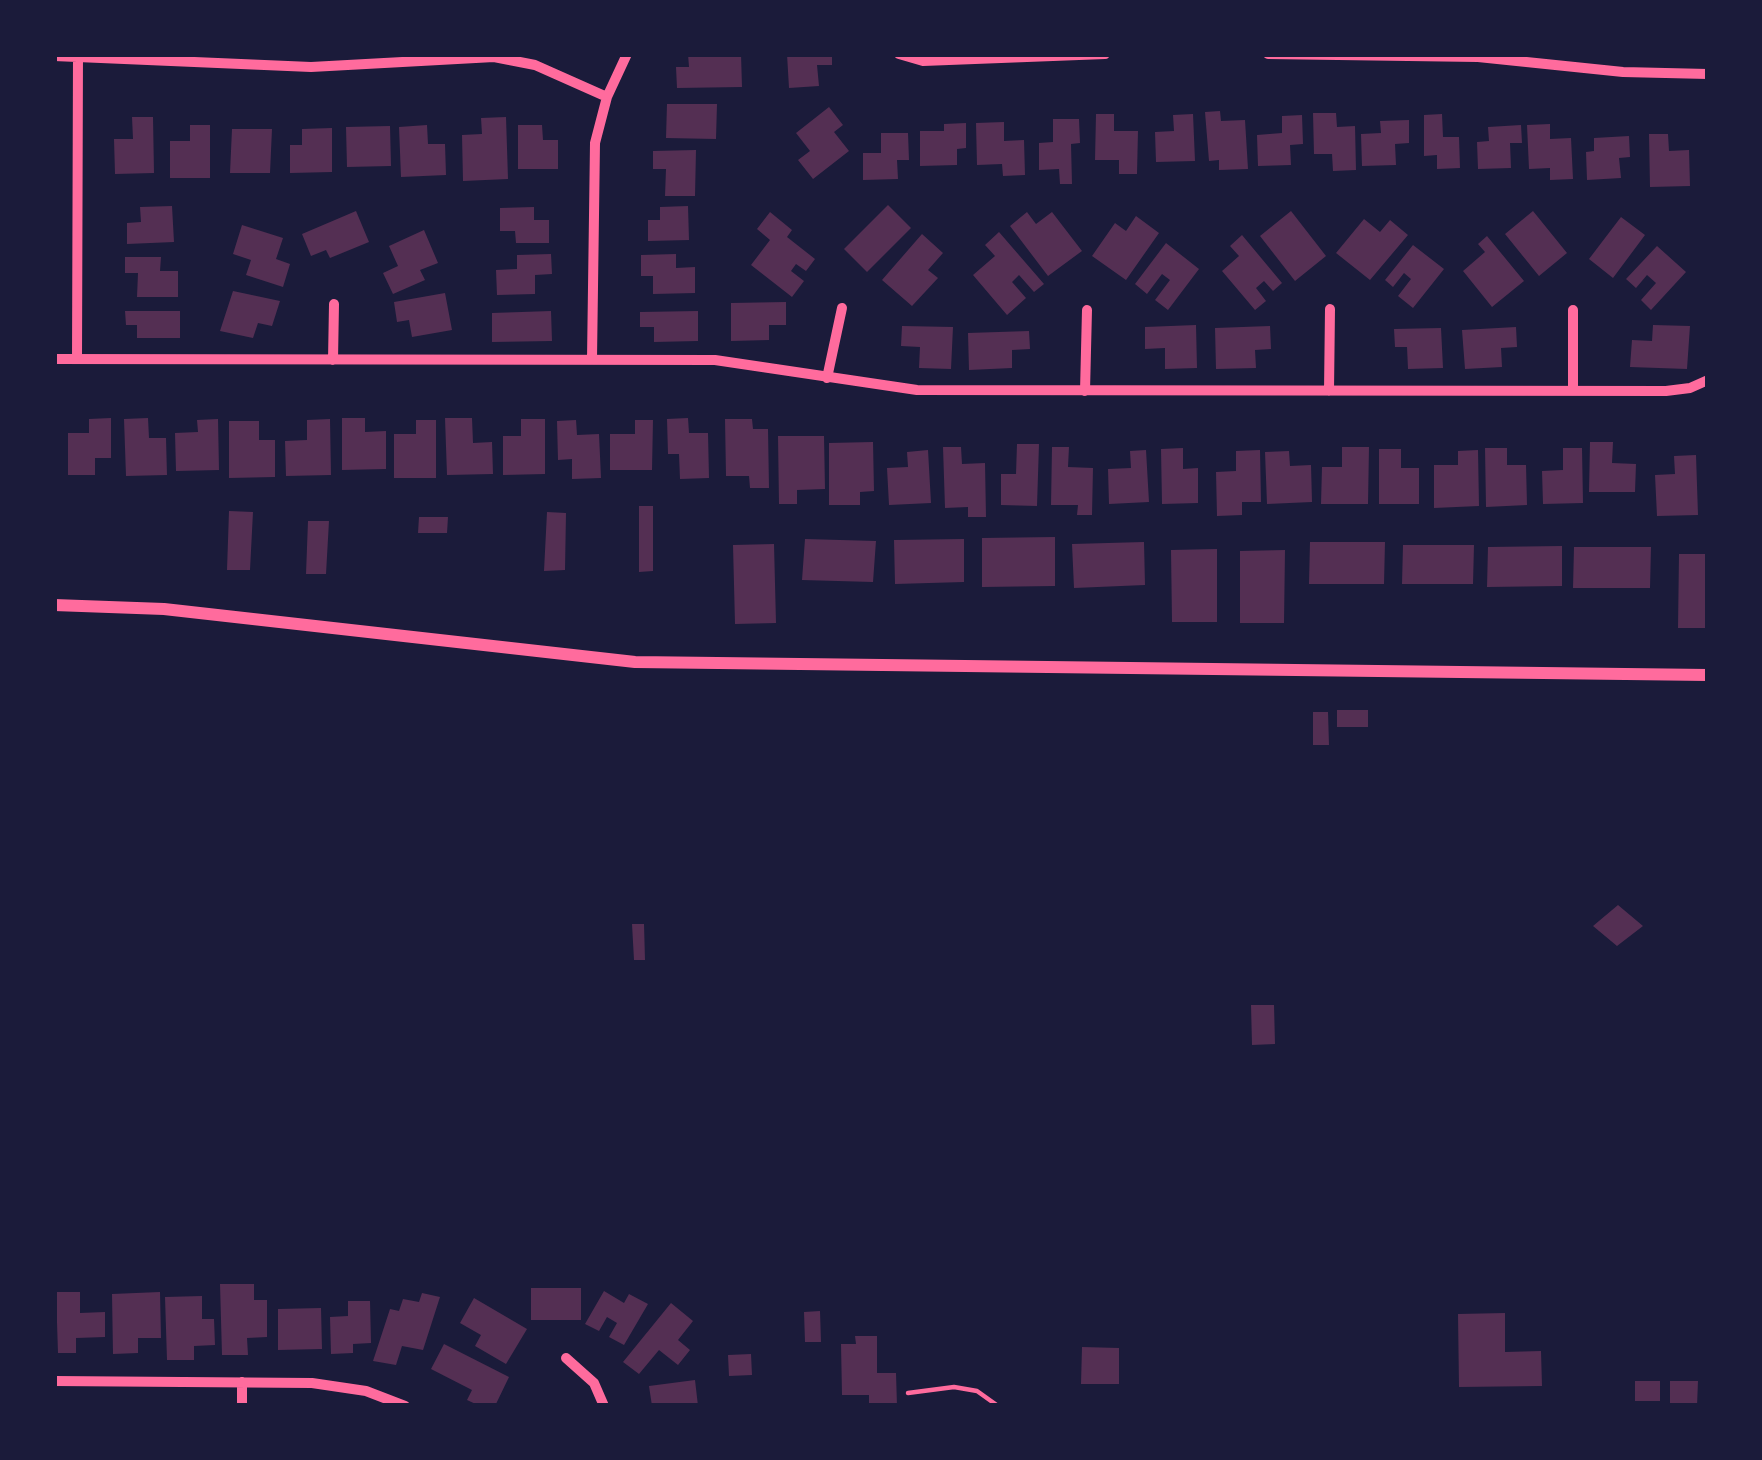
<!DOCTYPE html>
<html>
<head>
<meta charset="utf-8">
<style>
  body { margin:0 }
  #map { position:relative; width:1762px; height:1460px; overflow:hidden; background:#1b1b3a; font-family:"Space Grotesk",sans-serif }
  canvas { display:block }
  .frame { position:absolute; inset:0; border:57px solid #1b1b3a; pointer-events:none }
</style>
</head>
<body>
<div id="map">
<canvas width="1762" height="1460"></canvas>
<div class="frame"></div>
</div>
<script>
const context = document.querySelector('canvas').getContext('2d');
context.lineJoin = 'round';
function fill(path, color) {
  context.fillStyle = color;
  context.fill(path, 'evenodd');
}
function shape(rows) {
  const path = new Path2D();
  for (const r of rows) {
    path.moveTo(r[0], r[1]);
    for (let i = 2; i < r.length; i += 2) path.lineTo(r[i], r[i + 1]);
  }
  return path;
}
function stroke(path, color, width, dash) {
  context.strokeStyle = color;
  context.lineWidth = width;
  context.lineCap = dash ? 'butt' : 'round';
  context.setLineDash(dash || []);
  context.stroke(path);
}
fill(shape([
  [688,54,741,54,742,87,677,88,676,67,689,67],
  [787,54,832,54,832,65,817,65,819,86,789,88],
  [667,104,717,104,716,139,666,138],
  [829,107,843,125,834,132,849,151,813,179,798,160,810,151,796,133],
  [1220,111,1221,121,1245,120,1248,169,1219,170,1219,160,1209,161,1205,112],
  [1313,113,1336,113,1337,127,1355,126,1356,170,1333,171,1332,154,1314,154],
  [1096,114,1114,114,1114,131,1138,131,1137,174,1119,174,1119,160,1095,160],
  [1193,114,1195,161,1156,162,1155,132,1174,131,1173,115],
  [1442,114,1443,137,1459,137,1460,168,1437,169,1437,155,1424,156,1424,115],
  [1302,115,1303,144,1290,145,1291,165,1258,166,1257,135,1282,133,1282,116],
  [132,117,153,117,154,173,115,174,114,139,133,139],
  [506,117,508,179,463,181,462,135,482,134,481,118],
  [1053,119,1079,119,1080,143,1071,144,1072,184,1060,184,1059,169,1039,170,1039,143,1053,142],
  [1409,120,1409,143,1395,144,1396,165,1362,166,1361,134,1381,133,1380,121],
  [1004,122,1004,141,1024,140,1025,175,1003,176,1002,164,977,165,976,123],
  [966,123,966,148,957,149,957,165,920,166,920,131,944,131,944,124],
  [1550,124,1550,139,1571,138,1573,179,1550,180,1550,168,1529,169,1527,125],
  [190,125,210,125,210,178,170,178,170,141,190,141],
  [427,125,428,144,445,144,446,175,401,177,399,127],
  [518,125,542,125,543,140,558,140,558,169,518,169],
  [1521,125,1522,143,1510,143,1511,168,1478,169,1477,142,1489,141,1488,127],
  [390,126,391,166,347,167,346,127],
  [332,128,332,172,290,173,290,145,302,145,302,129],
  [232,129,272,129,270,173,230,173],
  [881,133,908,133,909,160,897,160,898,179,863,180,863,153,881,153],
  [1649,134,1668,134,1669,151,1689,150,1690,186,1650,187],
  [1629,136,1630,157,1619,158,1621,178,1587,180,1586,152,1594,151,1594,138],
  [696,150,695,196,665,196,666,169,653,169,653,151],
  [888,205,911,228,867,272,844,249],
  [172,206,174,242,127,244,127,223,141,222,140,207],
  [688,206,689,240,648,241,648,220,660,220,660,207],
  [534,207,534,220,549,220,549,243,516,243,515,231,500,231,500,208],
  [356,211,369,242,330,258,326,250,311,256,302,234],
  [1291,211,1326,256,1295,281,1260,236],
  [1533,211,1567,253,1539,276,1505,234],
  [770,212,792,230,787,237,815,259,806,271,796,264,791,271,804,281,792,297,751,265,770,240,757,229],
  [1027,212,1036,224,1052,212,1082,251,1048,276,1010,226],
  [1136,216,1159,233,1126,280,1092,256,1115,223,1126,231],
  [1621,217,1645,235,1613,278,1589,259],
  [1364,219,1380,232,1390,220,1408,235,1370,280,1336,253],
  [242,225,283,238,276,259,290,264,283,287,246,275,251,260,233,254],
  [424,230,438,263,420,270,425,280,393,294,383,273,398,266,389,246],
  [999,232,1044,284,1034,292,1019,275,1012,282,1026,298,1007,315,973,275,995,256,985,245],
  [922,234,943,253,928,270,938,278,912,306,882,280],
  [1242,235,1282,283,1273,291,1264,281,1256,288,1266,301,1255,310,1222,271,1239,256,1230,246],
  [1487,236,1524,281,1492,307,1463,271,1485,252,1478,244],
  [1166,243,1199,269,1168,310,1155,300,1170,280,1162,274,1147,294,1135,284],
  [1413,245,1444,269,1413,308,1398,296,1411,279,1404,273,1393,287,1385,280],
  [1657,246,1686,272,1651,310,1641,300,1656,283,1647,275,1636,288,1626,279],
  [551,254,552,274,535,275,535,294,497,295,496,270,517,269,517,255],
  [676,254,676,268,695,267,695,293,653,294,653,276,641,276,641,255],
  [125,257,161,257,160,271,178,271,178,297,137,297,138,273,125,273],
  [233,291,280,301,272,326,258,323,253,338,220,331],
  [445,293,452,330,412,337,409,320,397,322,394,302],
  [786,302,786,325,769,325,769,340,731,341,731,303],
  [125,311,180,311,180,338,137,338,137,325,126,325],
  [551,311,552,341,492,342,492,313],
  [698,311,698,341,654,342,654,327,640,327,640,312],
  [1196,325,1197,368,1165,369,1165,348,1145,349,1145,327],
  [1653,325,1690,326,1687,369,1630,367,1632,340,1652,341],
  [902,326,953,327,951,369,919,368,920,347,901,346],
  [1270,326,1271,349,1255,350,1256,368,1216,369,1215,328],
  [1516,327,1517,347,1501,348,1502,367,1465,369,1462,330],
  [1441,328,1443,368,1408,369,1407,347,1395,347,1394,329],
  [1029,331,1030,349,1012,350,1012,368,969,370,968,333],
  [111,418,111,458,95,458,95,475,68,475,68,433,89,433,89,419],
  [148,418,149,438,166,438,167,475,126,476,124,419],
  [342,418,365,418,365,432,386,431,386,469,342,470],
  [445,418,472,418,473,443,492,442,493,474,447,475],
  [688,418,689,433,708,433,709,478,680,479,679,454,668,454,667,419],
  [218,419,219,470,176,471,175,433,198,432,197,420],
  [330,419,331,475,286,476,285,441,307,440,307,420],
  [521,419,545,419,545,474,503,475,503,436,521,436],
  [725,419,752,419,753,429,768,429,769,488,750,488,749,476,726,476],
  [416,420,436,420,436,478,394,478,394,434,416,434],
  [576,420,577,435,599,434,601,478,572,479,572,459,558,460,557,421],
  [635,420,653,420,652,470,610,470,610,434,635,434],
  [229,421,259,421,259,440,275,440,275,477,229,478],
  [778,436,824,436,825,489,797,490,797,504,779,504],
  [873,442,874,491,860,492,860,505,829,505,829,443],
  [1590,442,1613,442,1612,463,1636,464,1635,492,1589,492],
  [1017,444,1039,444,1037,506,1001,505,1001,474,1016,474],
  [943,447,961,447,962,464,985,463,986,517,968,517,968,507,945,508],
  [1052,447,1069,447,1068,467,1093,468,1092,515,1077,515,1078,505,1051,505],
  [1342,447,1369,447,1368,504,1321,504,1322,467,1342,467],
  [1183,448,1183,469,1198,468,1198,503,1162,504,1161,449],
  [1485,448,1507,448,1507,465,1526,465,1527,505,1486,507],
  [1563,448,1582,448,1583,503,1543,504,1542,471,1563,470],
  [1379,449,1401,449,1401,468,1419,468,1419,504,1379,504],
  [928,450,931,503,889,505,887,468,908,467,907,452],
  [1146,450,1149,502,1109,504,1108,469,1131,468,1130,451],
  [1260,450,1261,502,1242,502,1242,515,1217,516,1216,472,1236,471,1236,451],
  [1478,450,1479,506,1434,508,1434,465,1458,465,1458,451],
  [1289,451,1290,466,1311,465,1312,502,1267,504,1265,452],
  [1696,455,1698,515,1657,516,1655,475,1675,474,1674,456],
  [639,506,653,506,653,571,639,572],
  [229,511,253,512,250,570,227,570],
  [547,512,566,513,565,570,544,571],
  [419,517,448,517,447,533,418,533],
  [308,521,329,521,326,574,306,574],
  [1055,537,1055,586,982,587,982,538],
  [805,539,876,541,873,582,802,580],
  [964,539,964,582,895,584,894,540],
  [1144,542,1145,585,1074,588,1072,544],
  [1310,542,1385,542,1384,584,1309,584],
  [774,544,776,623,735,624,733,545],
  [1403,545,1474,545,1473,584,1402,584],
  [1562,546,1562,586,1487,587,1488,547],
  [1574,547,1651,547,1650,588,1573,588],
  [1217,549,1217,622,1172,622,1171,550],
  [1285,550,1284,623,1240,623,1240,551],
  [1679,554,1708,554,1708,628,1678,628],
  [1337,710,1368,710,1368,727,1337,727],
  [1313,712,1328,712,1329,745,1313,745],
  [1618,905,1643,926,1617,946,1593,926],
  [632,924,644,924,645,960,634,960],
  [1251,1005,1274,1005,1275,1044,1252,1045],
  [220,1284,254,1284,254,1300,267,1300,267,1337,247,1338,248,1355,222,1355],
  [531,1288,581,1288,581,1320,531,1320],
  [604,1291,624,1303,629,1294,648,1304,624,1345,609,1337,617,1323,607,1317,599,1331,585,1324],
  [56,1292,80,1292,80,1313,105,1312,105,1337,76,1338,76,1353,58,1353],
  [160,1292,161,1338,138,1338,138,1353,113,1354,112,1294],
  [422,1293,440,1297,423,1350,402,1346,396,1365,373,1361,390,1309,399,1311,403,1299,419,1302],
  [202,1296,202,1319,214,1319,215,1345,194,1346,194,1360,167,1360,165,1297],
  [474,1298,527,1329,506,1364,475,1346,481,1335,460,1323],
  [348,1301,370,1301,371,1343,353,1344,353,1353,331,1354,330,1317,348,1316],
  [671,1303,693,1321,678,1340,690,1350,678,1365,659,1350,639,1374,623,1362],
  [321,1308,322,1349,278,1350,278,1309],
  [820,1311,821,1342,805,1342,804,1312],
  [1505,1313,1505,1352,1541,1351,1542,1386,1459,1387,1458,1314],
  [855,1336,877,1336,877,1373,896,1373,897,1406,869,1406,869,1395,842,1395,841,1344,856,1344],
  [444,1344,509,1377,495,1406,480,1406,467,1400,472,1390,431,1369],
  [1082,1347,1119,1348,1119,1384,1081,1384],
  [751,1354,752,1375,729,1376,728,1355],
  [695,1380,698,1406,652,1406,649,1386],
  [1635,1381,1660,1381,1660,1401,1635,1401],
  [1670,1381,1698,1381,1697,1406,1670,1406]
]), '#542f53');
stroke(shape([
  [908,1393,954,1387,977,1391,998,1406]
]), '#ff6b9d', 4.5);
stroke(shape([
  [899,54,923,61,1105,54],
  [1268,54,1478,57,1623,72,1708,74],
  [54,56,311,67,494,57,535,65,607,97],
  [54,359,715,360,917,390,1666,391,1690,388,1708,380],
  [77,359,78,54],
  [592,359,595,143,607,97,627,54],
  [333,360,334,304],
  [827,378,842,308],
  [1085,391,1087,310],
  [1329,391,1330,309],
  [1573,391,1573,310],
  [566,1358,594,1383,604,1406],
  [54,1381,312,1383,366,1391,405,1406],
  [242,1382,242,1406]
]), '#ff6b9d', 10);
stroke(shape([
  [54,605,164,609,635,662,1708,675]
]), '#ff6b9d', 12);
</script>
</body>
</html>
